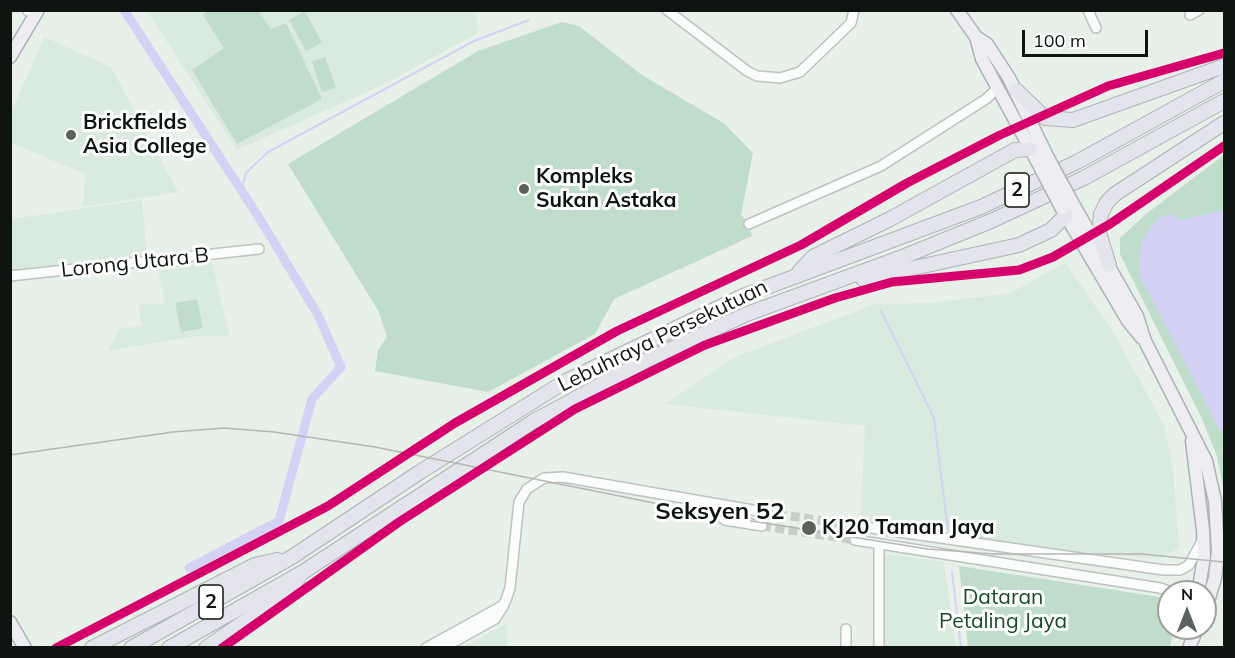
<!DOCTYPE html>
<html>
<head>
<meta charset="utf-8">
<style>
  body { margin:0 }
  #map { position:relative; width:1235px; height:658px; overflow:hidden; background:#e7f1ea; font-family:Mulish,sans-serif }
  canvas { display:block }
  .frame { position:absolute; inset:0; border:12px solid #0e1510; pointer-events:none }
  .north { position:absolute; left:1157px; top:580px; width:60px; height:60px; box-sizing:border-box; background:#fff; border:2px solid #9fa19f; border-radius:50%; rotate:0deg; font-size:16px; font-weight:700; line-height:24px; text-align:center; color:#0e1510 }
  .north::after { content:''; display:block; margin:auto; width:21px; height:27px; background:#5a625c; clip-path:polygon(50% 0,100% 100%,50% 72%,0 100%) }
  .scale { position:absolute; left:1022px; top:30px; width:126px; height:27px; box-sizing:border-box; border:3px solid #0e1510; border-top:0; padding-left:8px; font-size:18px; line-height:21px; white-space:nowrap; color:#0e1510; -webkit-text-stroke:4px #fff; paint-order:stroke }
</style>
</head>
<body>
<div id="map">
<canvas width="1235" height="658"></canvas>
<div class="frame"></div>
<div class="north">N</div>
<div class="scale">100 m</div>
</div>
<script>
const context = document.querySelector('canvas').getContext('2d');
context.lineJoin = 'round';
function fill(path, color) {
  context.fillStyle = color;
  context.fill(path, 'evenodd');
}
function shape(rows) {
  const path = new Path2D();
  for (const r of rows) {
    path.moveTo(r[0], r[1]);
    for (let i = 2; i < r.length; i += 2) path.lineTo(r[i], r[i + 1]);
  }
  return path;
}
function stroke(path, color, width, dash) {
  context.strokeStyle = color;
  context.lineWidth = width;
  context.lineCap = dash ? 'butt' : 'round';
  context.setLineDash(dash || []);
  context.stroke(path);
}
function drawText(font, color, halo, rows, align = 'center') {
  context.font = font + ' Mulish,sans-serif';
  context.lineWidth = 6;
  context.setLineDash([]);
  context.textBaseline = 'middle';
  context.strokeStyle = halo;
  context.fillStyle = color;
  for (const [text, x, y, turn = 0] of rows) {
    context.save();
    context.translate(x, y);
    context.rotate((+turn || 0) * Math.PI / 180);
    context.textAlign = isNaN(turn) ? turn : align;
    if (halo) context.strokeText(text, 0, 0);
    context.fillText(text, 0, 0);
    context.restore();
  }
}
fill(shape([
  [147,11,476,11,478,33,380,86,237,150],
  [44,37,111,67,178,192,83,207,85,174,11,143,11,113],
  [142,200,147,255,11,270,11,219],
  [212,262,230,336,199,336,108,351,120,329,141,326,139,305,165,303,158,269],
  [1065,262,1115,335,1164,425,1173,467,1179,548,1159,559,1011,545,860,523,865,426,665,404,735,357,875,304,928,303,1011,293],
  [880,553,944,562,956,647,881,647],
  [507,623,507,647,463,647]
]), '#d9ebde');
fill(shape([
  [208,10,258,11,271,29,286,23,322,99,237,144,192,70,224,48,203,15],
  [305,11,322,43,306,51,289,20],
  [562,22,579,26,642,75,725,124,753,153,741,215,749,224,752,236,614,299,595,334,488,392,375,371,378,350,387,337,379,312,288,164,478,51],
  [325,57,336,88,322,92,312,62],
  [1224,155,1224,492,1217,456,1202,419,1120,254,1120,238,1146,214],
  [197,299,203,328,181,332,175,303],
  [959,566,1166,598,1169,600,1169,628,1174,628,1170,647,968,647]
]), '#c0dcca');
fill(shape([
  [1224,210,1224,433,1217,425,1139,274,1141,242,1158,218,1171,214,1182,220]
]), '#d3d2f4');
stroke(shape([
  [241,192,246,173,268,152,474,41,529,20],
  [881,311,934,418,948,530],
  [952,572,961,648]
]), '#d3d2f4', 2);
stroke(shape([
  [124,10,258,216,318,315,341,367,312,399,279,521,189,568]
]), '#d3d2f4', 9);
stroke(shape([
  [764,512,857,526],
  [762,526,855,540]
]), '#c6d0c9', 9, [9, 4.5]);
const minor = shape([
  [667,10,747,71,757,76,780,78,800,72,851,23,854,10],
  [1088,10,1096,28],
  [28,11,28,10],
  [1190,15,1199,10],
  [749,224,881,166,986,99,998,88],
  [10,276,259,249],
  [703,503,725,520,762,526],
  [857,526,1164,570,1180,570,1189,565,1202,541],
  [855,540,1160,588,1171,592],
  [879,544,879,648],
  [846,629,846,648],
  [426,648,502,606,506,600,510,588,519,502,527,489,544,478,563,477,764,512],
  [443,648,495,619,504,605]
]);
const major = shape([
  [957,10,976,37,982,59,1037,161],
  [976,37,987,44,1009,78,1047,156],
  [10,57,38,10],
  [1073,204,1137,316,1145,341,1206,461,1215,501,1218,551,1215,578,1205,611],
  [1062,209,1128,321,1142,338],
  [1192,441,1203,530,1204,558,1198,592],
  [10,622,25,648],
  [1189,648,1197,628]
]);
const highway = shape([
  [1016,90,1045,118,1073,120,1224,66],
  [1109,265,1099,233,1101,214,1107,202,1115,194,1224,123],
  [799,272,813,257,890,219,1015,150,1030,149],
  [863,279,1019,245,1051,230,1066,215],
  [92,648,255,565,277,560],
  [131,648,292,557,420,472,566,381,743,296,981,207,1077,162,1224,81],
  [169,648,303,572,534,421,645,361,747,314,905,256,991,221,1084,178,1224,101],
  [206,648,289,591,300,576]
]);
stroke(minor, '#bcc3be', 12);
stroke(major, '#aeb2b6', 15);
stroke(highway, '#aeb2b6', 16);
stroke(minor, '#fbfdfc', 9);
stroke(major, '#eeeef2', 12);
stroke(highway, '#e4e4ec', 14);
stroke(shape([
  [10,455,173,432,224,428,274,432,375,447,714,515,928,549,993,554,1141,554,1224,562]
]), '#b5b7b5', 1.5);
const majorBridge = shape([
  [1047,156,1073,204],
  [1037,161,1062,209]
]);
stroke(majorBridge, '#aeb2b6', 15, []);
stroke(majorBridge, '#eeeef2', 12);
stroke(shape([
  [56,648,328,506,455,423,617,331,801,245,907,183,1000,135,1108,86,1224,53],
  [222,648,399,522,575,409,705,345,835,298,892,282,1019,270,1053,257,1110,224,1224,146]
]), '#d6006c', 9);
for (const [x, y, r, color] of [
  [71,135,6,"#5a625c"],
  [524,189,6,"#5a625c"],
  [809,528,8,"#5a625c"]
]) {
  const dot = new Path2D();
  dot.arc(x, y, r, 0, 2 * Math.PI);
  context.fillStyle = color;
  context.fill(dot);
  stroke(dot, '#fff', 2);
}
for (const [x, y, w] of [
  [1017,190,24],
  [211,602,24]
]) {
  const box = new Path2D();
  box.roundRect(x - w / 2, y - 17, w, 34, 4.5);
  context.fillStyle = '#fff';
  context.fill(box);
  stroke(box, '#0e1510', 1.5);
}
drawText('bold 20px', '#0e1510', null, [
  ["2",1017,190],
  ["2",211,602]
]);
drawText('bold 21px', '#0e1510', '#fff', [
  ["Brickfields",83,123],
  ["Asia College",83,147],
  ["Kompleks",536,177],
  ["Sukan Astaka",536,201],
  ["KJ20 Taman Jaya",822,528]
], 'left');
drawText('21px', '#0e1510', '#fff', [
  ["Lorong Utara B",135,263,-6],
  ["Lebuhraya Persekutuan",663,336,-26]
]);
drawText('21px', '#18492e', '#fff', [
  ["Dataran",1003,598],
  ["Petaling Jaya",1003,622]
]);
drawText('bold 24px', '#0e1510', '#fff', [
  ["Seksyen 52",720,512]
]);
</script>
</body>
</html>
